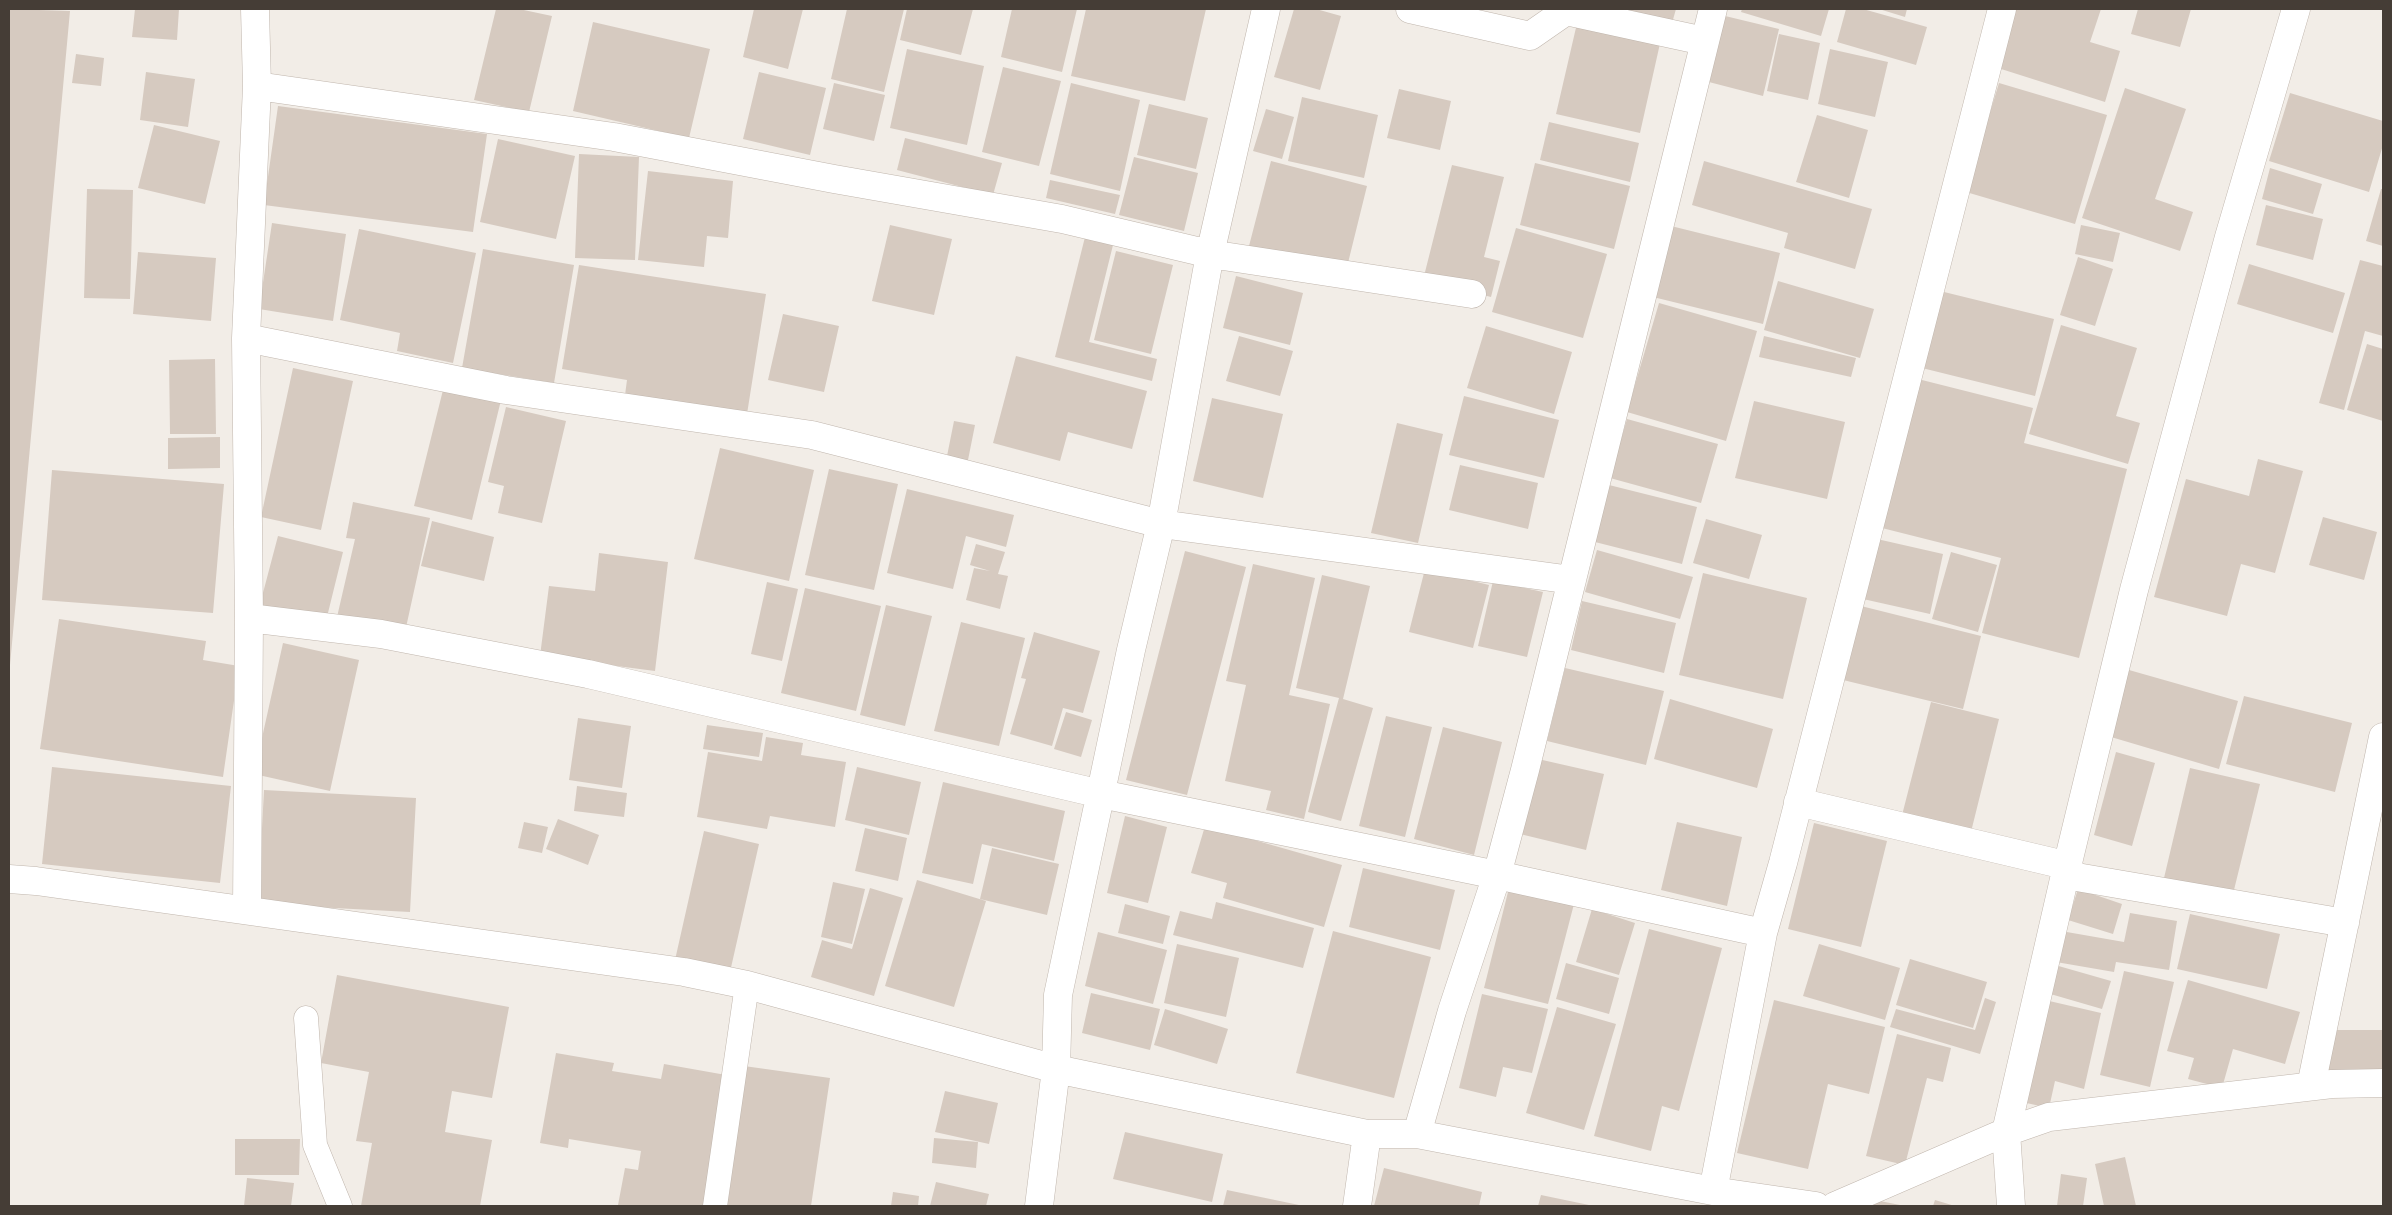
<!DOCTYPE html>
<html>
<head>
<meta charset="utf-8">
<style>
  body { margin:0 }
  #map { position:relative; width:2392px; height:1215px; overflow:hidden; background:#f2ede7; font-family:Raleway,sans-serif }
  canvas { display:block }
  .frame { position:absolute; inset:0; border:10px solid #453d36; pointer-events:none }
</style>
</head>
<body>
<div id="map">
<canvas width="2392" height="1215"></canvas>
<div class="frame"></div>
</div>
<script>
const context = document.querySelector('canvas').getContext('2d');
context.lineJoin = 'round';
function fill(path, color) {
  context.fillStyle = color;
  context.fill(path, 'evenodd');
}
function shape(rows) {
  const path = new Path2D();
  for (const r of rows) {
    path.moveTo(r[0], r[1]);
    for (let i = 2; i < r.length; i += 2) path.lineTo(r[i], r[i + 1]);
  }
  return path;
}
function stroke(path, color, width, dash) {
  context.strokeStyle = color;
  context.lineWidth = width;
  context.lineCap = dash ? 'butt' : 'round';
  context.setLineDash(dash || []);
  context.stroke(path);
}
fill(shape([
  [9,9,70,11,10,665,9,665],
  [135,9,179,9,177,40,132,37],
  [496,9,519,9,552,16,529,112,474,100],
  [754,9,803,9,788,69,743,57],
  [847,9,904,9,884,92,831,79],
  [907,9,973,9,961,55,900,40],
  [1012,9,1077,9,1062,72,1001,57],
  [1086,9,1206,9,1185,101,1071,76],
  [1294,9,1316,9,1341,16,1320,90,1274,77],
  [1599,9,1676,9,1670,30],
  [1742,9,1829,9,1821,36,1741,12],
  [1846,9,1863,9,1927,27,1916,65,1837,42],
  [1879,9,1907,9,1905,17],
  [2016,9,2101,9,2090,42,2120,51,2105,102,1998,68],
  [2138,9,2191,9,2180,47,2131,34],
  [1721,15,1779,29,1763,96,1705,81],
  [1578,19,1661,39,1640,133,1556,114],
  [593,22,710,49,689,138,573,111],
  [1779,34,1820,43,1808,100,1767,91],
  [907,49,984,66,967,145,890,128],
  [1830,49,1888,62,1875,117,1818,104],
  [76,54,104,58,101,86,72,83],
  [1003,67,1061,81,1039,166,982,152],
  [146,72,195,79,188,127,140,120],
  [759,72,826,88,810,155,743,139],
  [834,83,885,95,874,141,823,129],
  [1071,83,1140,100,1120,191,1050,174],
  [1999,83,2107,115,2075,224,1966,192],
  [2125,88,2186,109,2155,199,2193,212,2180,251,2082,218],
  [1399,89,1451,101,1440,150,1387,138],
  [2290,93,2383,121,2383,145,2369,192,2269,161],
  [1302,97,1378,115,1364,178,1288,161],
  [1149,104,1208,118,1196,169,1137,155],
  [278,106,487,134,473,232,264,205],
  [1266,109,1294,117,1282,159,1253,151],
  [1817,115,1868,130,1849,198,1796,182],
  [1549,122,1639,143,1630,182,1540,160],
  [154,125,220,141,205,204,138,188],
  [905,138,1002,163,993,195,897,170],
  [498,139,575,156,556,239,480,222],
  [579,154,639,157,635,260,575,258],
  [1134,157,1198,173,1184,231,1119,215],
  [1271,161,1367,186,1346,271,1249,246],
  [1704,161,1872,209,1855,269,1784,248,1788,233,1692,205],
  [1535,163,1630,186,1614,249,1520,225],
  [1452,165,1504,177,1484,257,1500,261,1491,297,1423,280],
  [2270,168,2322,184,2313,214,2262,199],
  [648,171,733,181,728,238,707,236,704,267,638,260],
  [1050,180,1120,195,1115,214,1046,198],
  [87,189,133,190,130,299,84,298],
  [2381,189,2383,189,2383,246,2366,241],
  [2266,205,2323,219,2313,260,2256,245],
  [272,223,346,234,333,321,259,309],
  [890,225,952,239,934,315,872,301],
  [2081,225,2120,233,2113,262,2075,254],
  [1671,226,1780,253,1763,324,1653,297],
  [1516,228,1607,254,1583,338,1492,312],
  [359,229,476,253,453,363,397,351,400,333,340,320],
  [1086,233,1114,241,1089,342,1157,359,1152,381,1055,357],
  [483,249,574,265,554,383,462,368],
  [1116,251,1173,265,1151,354,1094,340],
  [138,252,216,258,211,321,133,314],
  [2078,257,2113,269,2095,326,2060,315],
  [2360,260,2383,266,2383,336,2365,331,2344,410,2319,403],
  [2249,264,2345,293,2333,333,2237,304],
  [579,265,766,294,747,414,625,395,627,380,562,369],
  [1236,276,1303,293,1290,345,1223,328],
  [1778,281,1874,309,1860,358,1764,330],
  [1940,291,2054,319,2035,396,1922,368],
  [1659,303,1757,331,1726,441,1627,412],
  [783,314,839,326,824,392,768,380],
  [2061,325,2137,348,2116,416,2140,423,2128,464,2029,434],
  [1486,326,1572,352,1554,414,1467,388],
  [1239,336,1293,351,1280,396,1226,381],
  [1764,336,1856,358,1851,377,1759,357],
  [2367,344,2383,349,2383,421,2347,410],
  [1016,356,1147,391,1132,449,1068,432,1060,461,993,443],
  [215,359,216,434,170,434,169,360],
  [293,368,353,381,321,530,261,517],
  [1918,379,2033,408,2024,443,2127,469,2079,658,1982,633,2001,558,1878,527],
  [444,386,501,400,472,520,414,506],
  [1464,396,1559,420,1544,478,1449,455],
  [1212,398,1283,414,1263,498,1193,481],
  [1754,401,1845,422,1827,499,1735,478],
  [506,407,566,421,542,523,498,513,504,486,488,482],
  [1627,419,1718,444,1701,503,1610,478],
  [954,421,975,425,967,465,946,461],
  [1397,423,1443,434,1418,543,1371,533],
  [220,437,220,468,168,469,168,438],
  [720,448,814,470,789,581,694,559],
  [2258,459,2303,471,2275,573,2241,564,2227,616,2154,597,2186,479,2249,496],
  [1460,465,1538,483,1528,529,1449,510],
  [829,469,898,484,874,590,805,575],
  [52,470,224,484,213,613,42,600],
  [1605,484,1697,507,1682,564,1591,541],
  [907,489,1014,515,1006,547,966,536,953,589,887,573],
  [353,502,430,518,405,632,337,617,355,539,346,538],
  [2323,517,2377,532,2364,580,2309,565],
  [1706,519,1762,535,1749,579,1693,563],
  [432,521,494,537,484,581,421,566],
  [278,536,343,552,325,625,259,608],
  [1877,539,1943,554,1930,614,1863,599],
  [976,544,1005,552,998,574,1008,576,1000,609,966,600,974,568,990,571,970,565],
  [1597,550,1693,577,1680,619,1585,592],
  [1185,551,1246,567,1187,795,1126,780],
  [1951,552,1997,565,1978,632,1932,619],
  [599,553,668,562,655,671,540,656,549,586,595,591],
  [1253,564,1315,578,1289,695,1330,704,1304,819,1266,810,1271,791,1225,781,1246,685,1226,681],
  [1425,569,1489,585,1473,648,1409,632],
  [1703,573,1807,598,1783,699,1679,675],
  [1322,575,1370,586,1343,699,1373,708,1341,821,1308,812,1339,698,1296,688],
  [1493,581,1543,592,1527,657,1478,646],
  [767,582,798,589,782,661,751,654],
  [805,588,881,606,856,711,781,693],
  [1582,601,1676,623,1664,673,1571,650],
  [886,605,932,616,905,726,860,715],
  [1861,606,1981,636,1963,709,1843,680],
  [59,619,206,641,203,660,239,666,223,777,40,749],
  [961,622,1025,638,999,746,934,731],
  [1034,632,1100,651,1083,713,1063,708,1052,746,1010,734,1026,679,1021,678],
  [283,643,359,660,330,791,254,774],
  [1565,668,1664,691,1646,765,1547,741],
  [2129,670,2238,701,2219,769,2111,737],
  [2244,696,2352,723,2335,792,2226,764],
  [1670,699,1773,729,1757,788,1654,759],
  [1931,702,1999,719,1969,840,1900,823],
  [1066,712,1092,720,1081,757,1054,749],
  [1386,716,1432,727,1405,837,1359,826],
  [578,718,631,726,622,788,569,780],
  [707,725,763,733,759,757,703,749],
  [1443,727,1502,742,1474,855,1414,839],
  [766,737,803,743,801,755,846,762,835,827,770,816,767,829,697,817,708,752,762,761],
  [2116,752,2155,763,2132,846,2094,835],
  [1538,759,1604,774,1586,850,1520,834],
  [52,767,231,786,220,883,42,864],
  [857,767,921,782,909,835,845,820],
  [2190,768,2260,784,2233,894,2164,878],
  [943,782,1065,811,1054,861,982,844,973,884,922,873],
  [577,786,627,793,624,817,574,811],
  [264,790,416,798,410,912,258,904],
  [1125,816,1167,827,1148,903,1107,893],
  [558,819,599,835,588,865,546,849],
  [524,822,548,827,542,853,518,848],
  [1677,822,1742,837,1727,906,1661,890],
  [1814,823,1887,841,1861,947,1788,929],
  [1205,826,1342,865,1324,927,1223,898,1227,883,1191,873],
  [865,828,907,838,898,881,855,871],
  [704,831,759,844,730,972,675,960],
  [992,848,1059,864,1047,915,980,899],
  [1363,868,1455,890,1440,950,1349,927],
  [917,880,986,901,954,1007,885,986],
  [833,882,865,889,852,944,821,937],
  [870,888,903,898,874,996,811,977,822,940,852,949],
  [1509,888,1574,904,1548,1004,1484,988],
  [2078,889,2122,904,2113,934,2068,920],
  [1216,902,1314,928,1303,968,1173,935,1180,911,1212,919],
  [1125,904,1170,916,1163,944,1118,933],
  [1592,909,1635,923,1619,975,1576,962],
  [2130,913,2177,921,2169,970,2116,962,2114,972,2056,962,2061,931,2124,942],
  [2190,914,2280,934,2267,989,2177,969],
  [1649,929,1722,948,1679,1111,1662,1106,1651,1151,1594,1136],
  [1333,931,1431,957,1394,1098,1296,1073],
  [1098,932,1167,950,1153,1004,1085,986],
  [1177,944,1239,958,1226,1017,1164,1003],
  [1819,944,1900,968,1885,1020,1803,996],
  [1910,959,1987,982,1973,1028,1896,1005],
  [1566,963,1619,978,1609,1014,1556,999],
  [2055,965,2111,981,2102,1009,2047,993],
  [2124,971,2174,982,2150,1087,2100,1075],
  [337,975,509,1007,492,1098,452,1091,445,1132,492,1140,480,1206,361,1206,372,1143,356,1141,369,1072,321,1063],
  [2188,980,2300,1012,2285,1064,2233,1049,2222,1088,2188,1079,2194,1058,2167,1051],
  [1091,993,1160,1009,1150,1050,1082,1033],
  [1482,994,1548,1009,1532,1073,1503,1067,1496,1097,1459,1088],
  [1985,998,1996,1002,1980,1054,1890,1027,1896,1009,1975,1030],
  [1774,1000,1885,1027,1869,1094,1828,1084,1808,1169,1737,1153],
  [2045,1000,2101,1013,2084,1089,2055,1081,2049,1108,2022,1102],
  [1557,1007,1616,1024,1584,1130,1526,1113],
  [1165,1009,1228,1029,1217,1064,1154,1045],
  [2326,1030,2383,1030,2383,1075,2326,1075],
  [1897,1034,1951,1048,1943,1082,1927,1078,1905,1165,1866,1156],
  [556,1053,614,1063,612,1071,661,1079,664,1064,726,1075,705,1206,618,1205,625,1168,638,1170,641,1151,569,1139,568,1148,540,1143],
  [744,1066,830,1078,811,1206,724,1206],
  [945,1091,998,1103,989,1144,935,1132],
  [1125,1132,1223,1154,1212,1202,1113,1179],
  [934,1138,978,1142,976,1168,932,1163],
  [235,1139,300,1139,299,1175,235,1175],
  [2125,1157,2136,1206,2104,1206,2095,1164],
  [1384,1168,1482,1192,1479,1206,1374,1206],
  [2061,1174,2087,1178,2083,1206,2057,1206],
  [247,1178,294,1183,291,1206,244,1206],
  [936,1182,989,1194,986,1206,930,1206],
  [1227,1190,1299,1205,1299,1206,1223,1206],
  [893,1192,919,1196,918,1206,891,1206],
  [1541,1195,1589,1205,1589,1206,1538,1206],
  [1870,1199,1900,1205,1899,1206,1869,1206],
  [1935,1200,1955,1206,1933,1206]
]), '#d6cac0');
const service = shape([
  [306,1018,315,1145,340,1206],
  [715,1206,747,985]
]);
const minor = shape([
  [1266,9,1210,254,1161,524,1131,650,1058,995,1056,1069,1367,1134,1417,1134,1713,1191,1816,1206],
  [1410,9,1530,36,1566,11,1704,41],
  [257,86,614,137,834,179,1062,219,1210,254,1472,294],
  [246,338,506,390,812,435,1161,524,1572,580],
  [249,618,381,634,588,674,1101,794,1497,875,1763,933],
  [1798,802,2069,866],
  [2065,875,2345,923],
  [9,879,36,881,684,972,747,985,1056,1069,1039,1206],
  [247,910,249,618,246,338,257,86,255,9],
  [2311,1086,2383,737],
  [1417,1134,1452,1011,1497,875,1525,770,1713,9],
  [1713,1191,1763,933,1783,863,2002,9],
  [1357,1206,1367,1134],
  [1835,1206,2006,1132,2049,1117,2332,1084,2383,1083],
  [2011,1206,2006,1132,2065,875,2134,590,2229,237,2296,9]
]);
stroke(service, '#c0b6ad', 25);
stroke(minor, '#c0b6ad', 29);
stroke(service, '#fff', 24);
stroke(minor, '#fff', 28);
</script>
</body>
</html>
